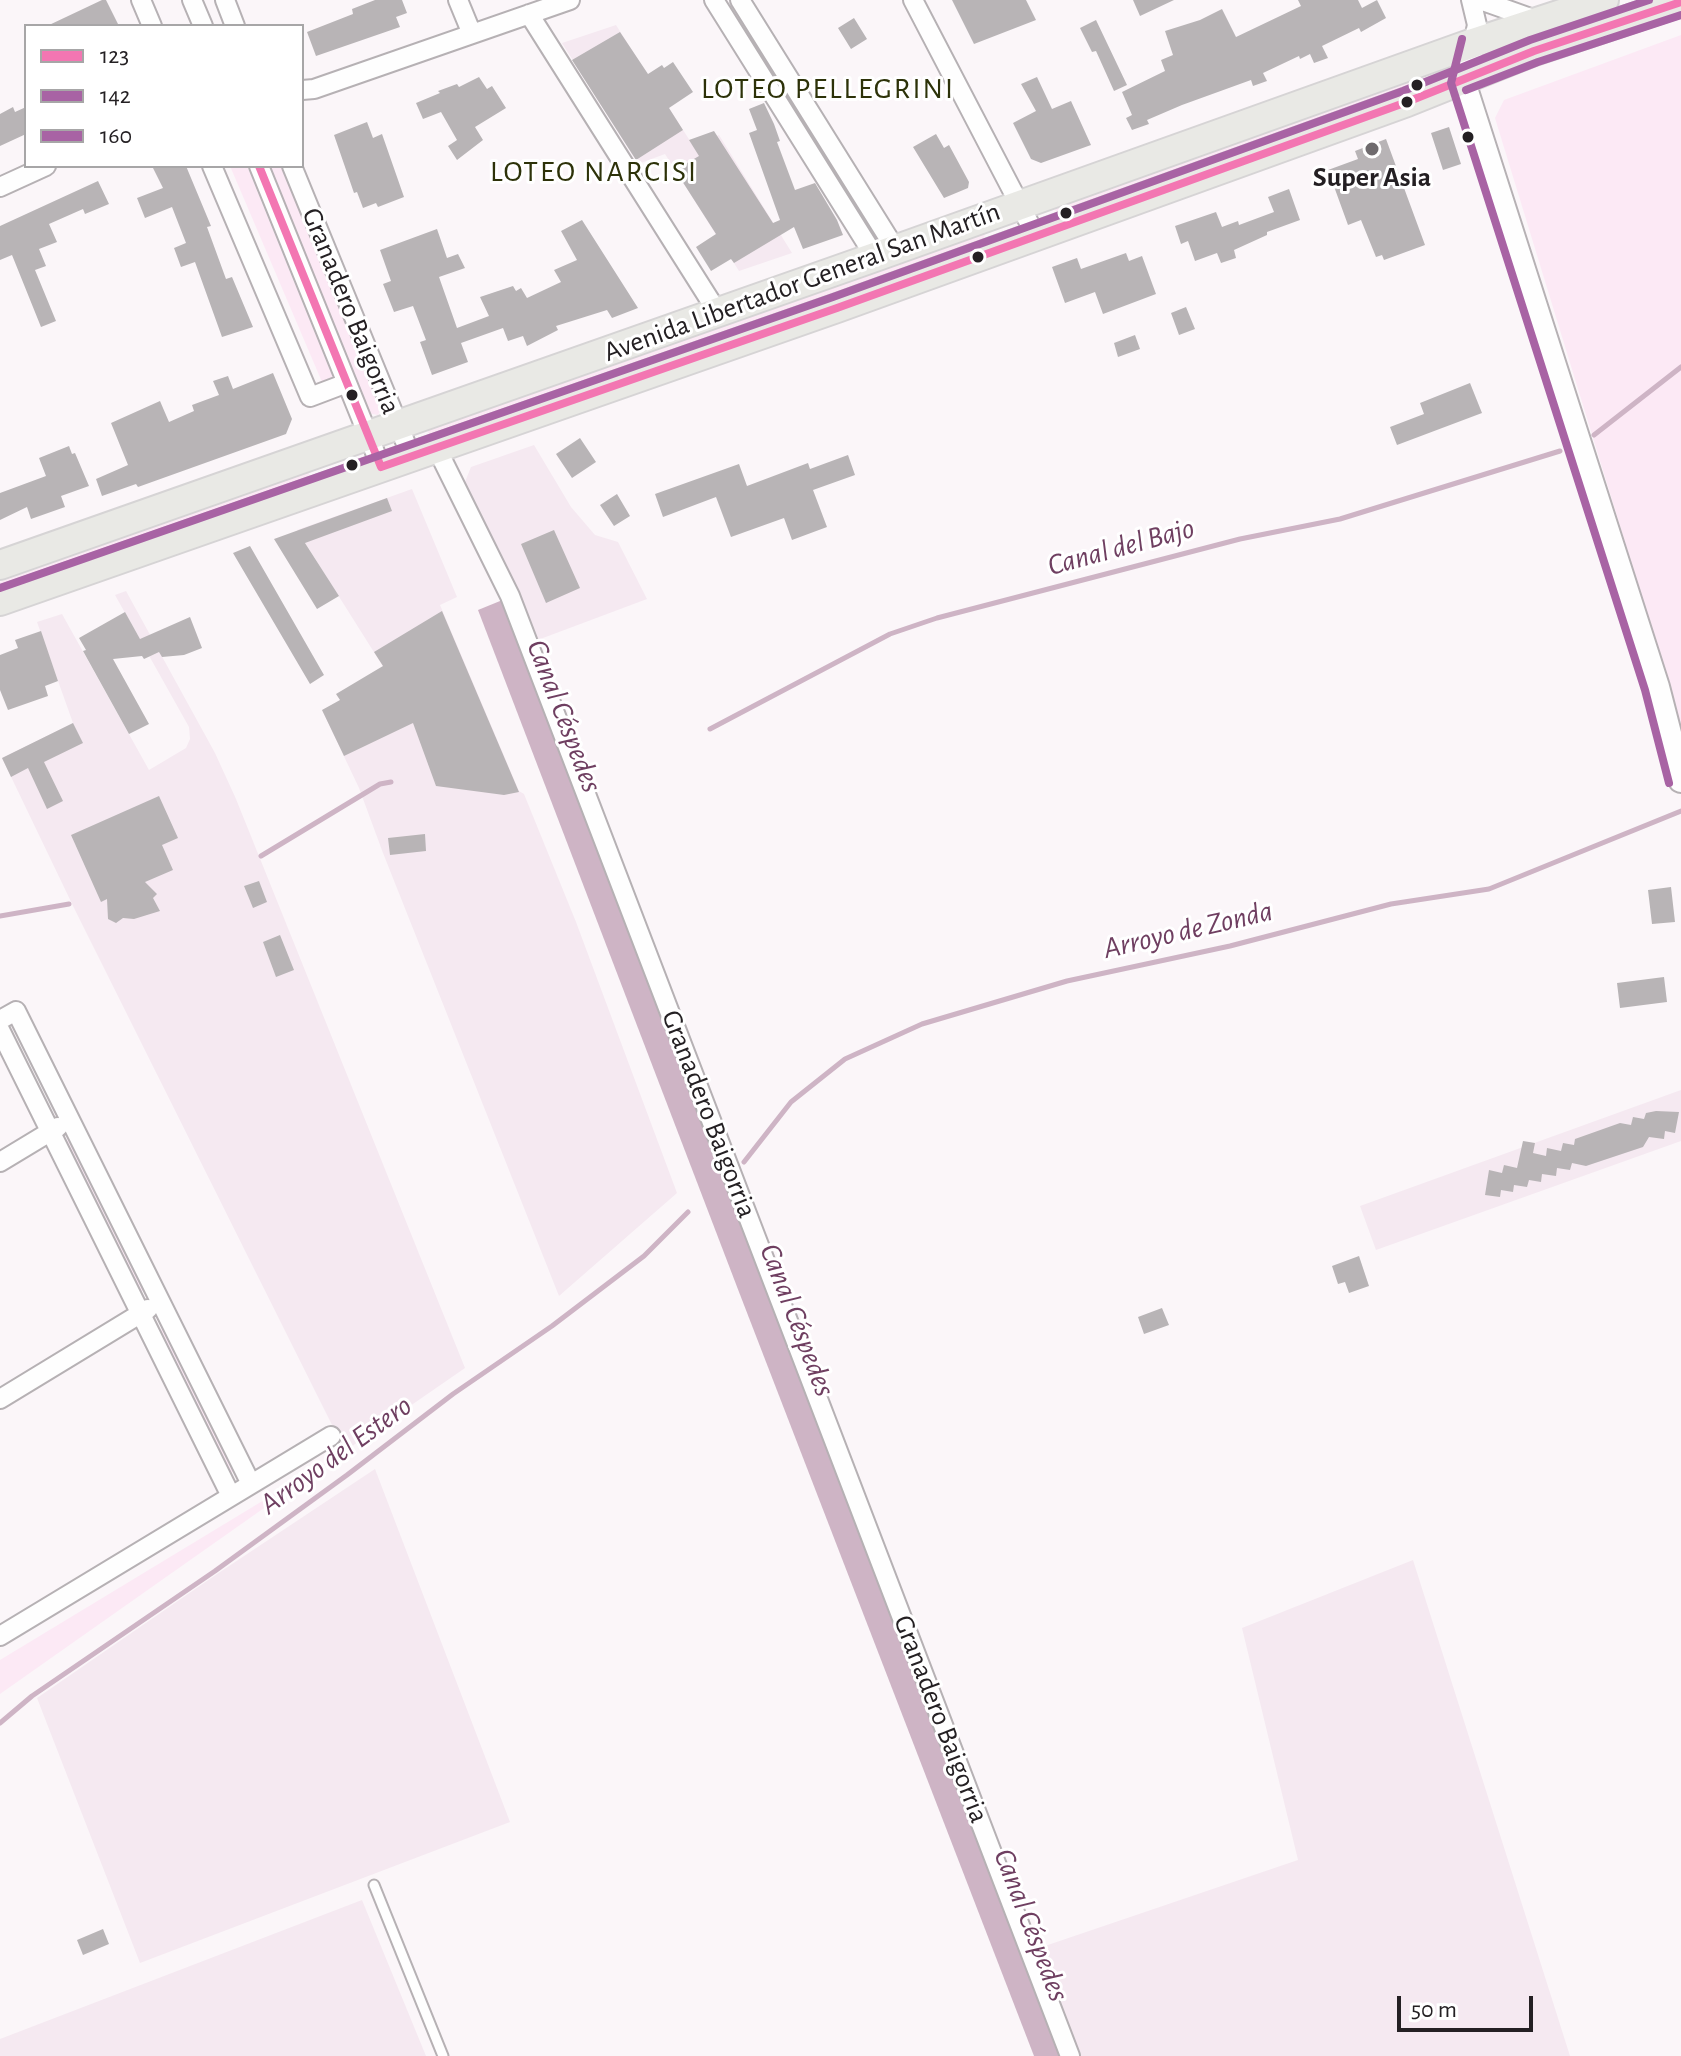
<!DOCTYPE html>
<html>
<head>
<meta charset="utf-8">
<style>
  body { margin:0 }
  #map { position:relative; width:1681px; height:2056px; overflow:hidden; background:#fbf6f9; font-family:"Alegreya Sans",sans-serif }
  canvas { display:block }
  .legend { position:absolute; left:24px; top:24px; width:280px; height:144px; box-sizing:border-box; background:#fff; border:2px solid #a7a6a7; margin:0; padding:10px 14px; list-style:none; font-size:24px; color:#242023 }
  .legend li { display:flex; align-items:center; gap:16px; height:40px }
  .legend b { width:40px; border:2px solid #a7a6a7 }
  .scale { position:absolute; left:1397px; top:1996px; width:136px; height:36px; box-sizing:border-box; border:4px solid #242023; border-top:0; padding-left:10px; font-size:24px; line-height:28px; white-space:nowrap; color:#242023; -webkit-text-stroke:6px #fff; paint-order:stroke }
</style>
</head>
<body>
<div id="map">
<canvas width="1681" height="2056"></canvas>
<ul class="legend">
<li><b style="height:10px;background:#f376b2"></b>123</li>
<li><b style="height:10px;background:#a863a4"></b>142</li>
<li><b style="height:10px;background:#a863a4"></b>160</li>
</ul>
<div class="scale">50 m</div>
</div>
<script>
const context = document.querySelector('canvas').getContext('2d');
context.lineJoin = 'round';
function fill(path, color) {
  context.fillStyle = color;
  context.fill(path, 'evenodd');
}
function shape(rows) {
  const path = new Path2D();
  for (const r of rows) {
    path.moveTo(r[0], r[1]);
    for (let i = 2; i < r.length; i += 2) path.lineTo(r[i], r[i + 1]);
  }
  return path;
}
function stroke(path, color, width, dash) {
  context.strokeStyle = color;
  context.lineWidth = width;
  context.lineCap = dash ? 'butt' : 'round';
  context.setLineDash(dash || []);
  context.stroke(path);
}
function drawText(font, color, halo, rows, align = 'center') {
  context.font = font + ' "Alegreya Sans",sans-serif';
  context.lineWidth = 6;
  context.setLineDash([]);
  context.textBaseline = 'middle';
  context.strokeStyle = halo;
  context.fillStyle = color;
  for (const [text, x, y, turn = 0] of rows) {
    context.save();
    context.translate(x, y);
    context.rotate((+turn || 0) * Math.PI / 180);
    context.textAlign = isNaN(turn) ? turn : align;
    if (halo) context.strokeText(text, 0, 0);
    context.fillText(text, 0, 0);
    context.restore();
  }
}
fill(shape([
  [616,25,692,144,719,135,792,253,739,271,665,154,638,164,562,43],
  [534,445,571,507,595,535,618,542,647,599,535,641,465,482,471,467],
  [412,489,457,597,440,605,519,791,524,794,576,922,677,1193,559,1296,383,853,359,788,322,710,389,676,297,530],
  [126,591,215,753,236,799,465,1368,345,1451,75,910,2,758,73,723,37,622,62,614,149,770,186,748,190,739,189,727,115,595],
  [1681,1090,1681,1141,1376,1250,1360,1206],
  [375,1469,510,1822,140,1963,37,1698,217,1574],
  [1413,1560,1570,2056,1081,2056,1039,1948,1298,1860,1242,1628],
  [362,1900,426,2056,0,2056,0,2039]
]), '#f5e9f1');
fill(shape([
  [1681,35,1681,725,1495,118,1504,100],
  [1434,70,1437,77,1058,214,1055,210,1055,207],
  [230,166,247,166,334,380,324,383,322,382],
  [268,166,282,166,381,408,378,415,368,413],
  [983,231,985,234,983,242,432,437,428,433,428,428],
  [308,471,312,482,0,593,0,582],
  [68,1140,71,1140,144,1288,142,1292,140,1292,65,1142],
  [164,1328,234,1470,231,1474,157,1332],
  [345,1451,0,1694,0,1660]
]), '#fce9f5');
fill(shape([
  [505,599,1065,2056,1034,2056,739,1292,478,610]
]), '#ceb4c5');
stroke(shape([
  [1594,435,1681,367],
  [710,729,890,634,937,618,1240,539,1340,519,1560,451],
  [261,856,380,784,391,782],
  [0,916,69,904],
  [744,1162,791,1102,845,1059,922,1024,1067,981,1230,946,1391,904,1489,889,1681,811],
  [0,1723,32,1696,215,1571,347,1475,453,1394,552,1326,644,1256,688,1212]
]), '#ceb4c5', 5);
fill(shape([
  [102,0,106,0,119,26,47,26],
  [375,0,402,0,407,13,396,17,400,27,316,56,307,32,353,14,352,9],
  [952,0,1026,0,1036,20,974,44],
  [1133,0,1174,0,1140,16],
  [1298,0,1358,0,1362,8,1377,0,1386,18,1361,32,1359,28,1322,46,1328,58,1314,63,1310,54,1300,59,1299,56,1263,73,1267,81,1253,86,1251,80,1182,105,1147,120,1149,124,1132,130,1126,118,1132,115,1122,92,1165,71,1161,60,1173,55,1165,31,1200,20,1222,9,1236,37,1301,6],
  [854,18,867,39,851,49,838,28],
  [1096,20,1127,85,1114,91,1096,51,1092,52,1080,28],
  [620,32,648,74,662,65,664,68,673,62,693,92,669,108,683,130,636,160,572,60],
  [479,77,487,89,492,86,506,108,475,127,483,140,457,160,448,146,457,140,441,112,423,119,416,103,440,93,438,91,457,84,459,87],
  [1037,77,1052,109,1071,101,1091,145,1041,163,1031,159,1013,123,1036,111,1021,84],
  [764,103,774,124,780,141,777,142,795,190,815,183,837,220,843,235,803,249,794,227,734,263,731,259,711,271,696,247,716,234,675,170,699,156,689,140,714,131,773,223,780,220,749,133,757,130,749,109],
  [13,107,15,112,26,107,26,134,0,146,0,114],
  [367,122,373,138,382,134,404,197,378,207,376,203,363,208,357,192,354,193,334,135],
  [1449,127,1461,164,1443,170,1431,133],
  [936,134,944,148,949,145,969,182,968,188,944,198,913,147],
  [1386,139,1425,245,1384,260,1382,255,1376,257,1361,220,1348,225,1328,170,1358,159,1355,151],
  [152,166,186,166,211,226,207,227,226,279,232,277,253,327,222,337,195,262,181,267,174,248,186,243,172,207,145,218,137,198,163,188],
  [98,181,109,204,85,214,83,209,49,224,57,242,39,249,46,266,35,270,56,321,41,327,12,255,0,260,0,226],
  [1289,189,1300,220,1267,232,1267,235,1234,250,1236,258,1221,263,1217,253,1195,261,1188,241,1181,244,1175,226,1216,212,1222,227,1238,221,1239,225,1274,212,1268,197],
  [582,220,638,308,612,318,607,310,556,326,558,330,527,346,523,336,508,341,503,328,461,343,468,362,432,375,420,342,426,340,413,306,394,312,383,284,391,281,380,250,437,229,447,258,458,254,465,268,439,277,457,328,489,316,480,297,513,286,516,291,521,288,527,298,561,282,554,270,577,260,561,231],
  [1126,253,1129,261,1142,256,1156,294,1103,314,1095,292,1065,303,1052,267,1077,258,1081,269],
  [1186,307,1195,329,1179,335,1171,313],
  [1135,335,1140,349,1118,357,1114,343],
  [273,373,292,419,286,434,138,487,136,484,102,496,96,479,128,465,111,423,160,401,169,422,194,411,192,405,219,395,213,381,228,376,233,389],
  [1470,383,1482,413,1397,445,1390,427,1424,414,1420,403],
  [580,438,596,462,572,478,556,454],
  [69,446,72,454,75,453,89,486,61,496,65,507,31,519,27,507,0,520,0,493,46,476,39,458],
  [848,455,855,475,813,490,827,527,792,540,784,518,731,537,716,497,663,517,655,494,739,464,747,486,808,463,810,469],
  [617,494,630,516,614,526,600,505],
  [387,498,392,511,305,543,339,596,317,609,274,539],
  [554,530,580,588,546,603,521,544],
  [250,546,324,675,310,684,233,553],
  [442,611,519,792,504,795,436,786,413,723,344,756,322,710,340,700,336,694,383,666,374,652],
  [125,612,140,639,190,617,202,648,184,655,162,657,159,652,144,659,142,656,113,659,149,724,129,734,83,651,86,650,79,638],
  [41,631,58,681,45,686,48,696,8,710,0,690,0,655,18,648,15,640],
  [73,723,83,743,44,762,63,801,47,809,28,768,11,777,2,758],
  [159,796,178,838,162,845,173,870,145,882,157,894,153,898,160,911,134,919,123,918,116,923,108,919,107,899,101,902,71,835],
  [425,834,426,851,390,855,388,838],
  [259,881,267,902,253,908,244,886],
  [1671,887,1675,922,1652,924,1648,890],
  [280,935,294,970,276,977,263,942],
  [1664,977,1667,1002,1620,1008,1617,983],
  [1656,1111,1679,1112,1675,1133,1665,1131,1664,1139,1649,1137,1643,1147,1586,1166,1572,1163,1570,1170,1557,1168,1556,1176,1542,1174,1541,1182,1529,1180,1527,1187,1514,1185,1513,1192,1501,1190,1500,1197,1485,1195,1489,1170,1502,1173,1504,1165,1517,1168,1523,1141,1535,1143,1533,1153,1546,1156,1547,1148,1561,1151,1563,1143,1574,1145,1575,1139,1620,1123,1631,1125,1633,1117,1644,1119,1646,1113],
  [1359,1256,1369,1286,1349,1293,1345,1282,1338,1284,1332,1266],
  [1162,1308,1169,1325,1144,1334,1138,1317],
  [103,1929,109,1944,83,1955,77,1940]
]), '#b8b4b6');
const lane = shape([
  [374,1885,443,2056]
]);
const street = shape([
  [141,0,152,26],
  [192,0,203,26],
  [225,0,235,26],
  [458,0,472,34],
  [714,0,875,257],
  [740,0,896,250],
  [913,0,1036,236],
  [1471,0,1477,25,1473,43],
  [1480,0,1539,21],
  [529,14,718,313],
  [302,90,314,89,570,0],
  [212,166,310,397,347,383],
  [259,166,381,467],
  [292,166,411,456],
  [0,187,46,166],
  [436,447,510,596,1070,2056],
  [0,1020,16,1011,251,1484],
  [0,1030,231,1496],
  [0,1162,58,1127],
  [0,1399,148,1309],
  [0,1636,331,1436]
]);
const secondary = shape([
  [1473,43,1462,79,1657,687,1681,780]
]);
const primary = shape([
  [0,565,875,257,1473,43,1604,0],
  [0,601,837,308,1407,102,1534,51,1681,2]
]);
stroke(lane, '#b6b1b4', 13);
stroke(street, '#b6b1b4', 22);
stroke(secondary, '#b6b1b4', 28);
stroke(primary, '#d6d4d5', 32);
stroke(lane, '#fefefe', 9);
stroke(street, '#fefefe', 18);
stroke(secondary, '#fefefe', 24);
stroke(primary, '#e9e9e5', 28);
stroke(shape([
  [259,166,381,467],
  [381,467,837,308,1407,102,1534,51,1681,2]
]), '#f376b2', 8);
stroke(shape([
  [1462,39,1451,83,1645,690,1669,783],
  [1466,90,1538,62,1681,15]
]), '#a863a4', 8);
stroke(shape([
  [0,588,833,297,1403,91,1530,40,1649,0]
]), '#a863a4', 8);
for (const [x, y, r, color] of [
  [1417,85,7,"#242023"],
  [1407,102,7,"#242023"],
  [1468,137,7,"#242023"],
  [1372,149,8,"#6f6b6e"],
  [1066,213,7,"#242023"],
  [978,257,7,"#242023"],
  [352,395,7,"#242023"],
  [352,465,7,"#242023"]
]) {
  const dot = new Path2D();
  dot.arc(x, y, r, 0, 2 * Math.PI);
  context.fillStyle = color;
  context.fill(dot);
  stroke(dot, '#fff', 3);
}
drawText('bold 28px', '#242023', '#fff', [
  ["Super Asia",1372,178]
]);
drawText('28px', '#242023', '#fff', [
  ["Avenida Libertador General San Martín",802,282,-20],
  ["Granadero Baigorria",351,311,68],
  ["Granadero Baigorria",709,1114,69],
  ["Granadero Baigorria",941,1719,69]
]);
context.letterSpacing = '2px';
drawText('30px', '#2d3209', '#fff', [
  ["LOTEO PELLEGRINI",828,89],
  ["LOTEO NARCISI",594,172]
]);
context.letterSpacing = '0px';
drawText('italic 30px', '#6f3f61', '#fff', [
  ["Canal del Bajo",1121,547,-15],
  ["Canal Céspedes",564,716,69],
  ["Arroyo de Zonda",1188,930,-13],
  ["Canal Céspedes",797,1320,69],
  ["Arroyo del Estero",336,1455,-36],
  ["Canal Céspedes",1031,1925,69]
]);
</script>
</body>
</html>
